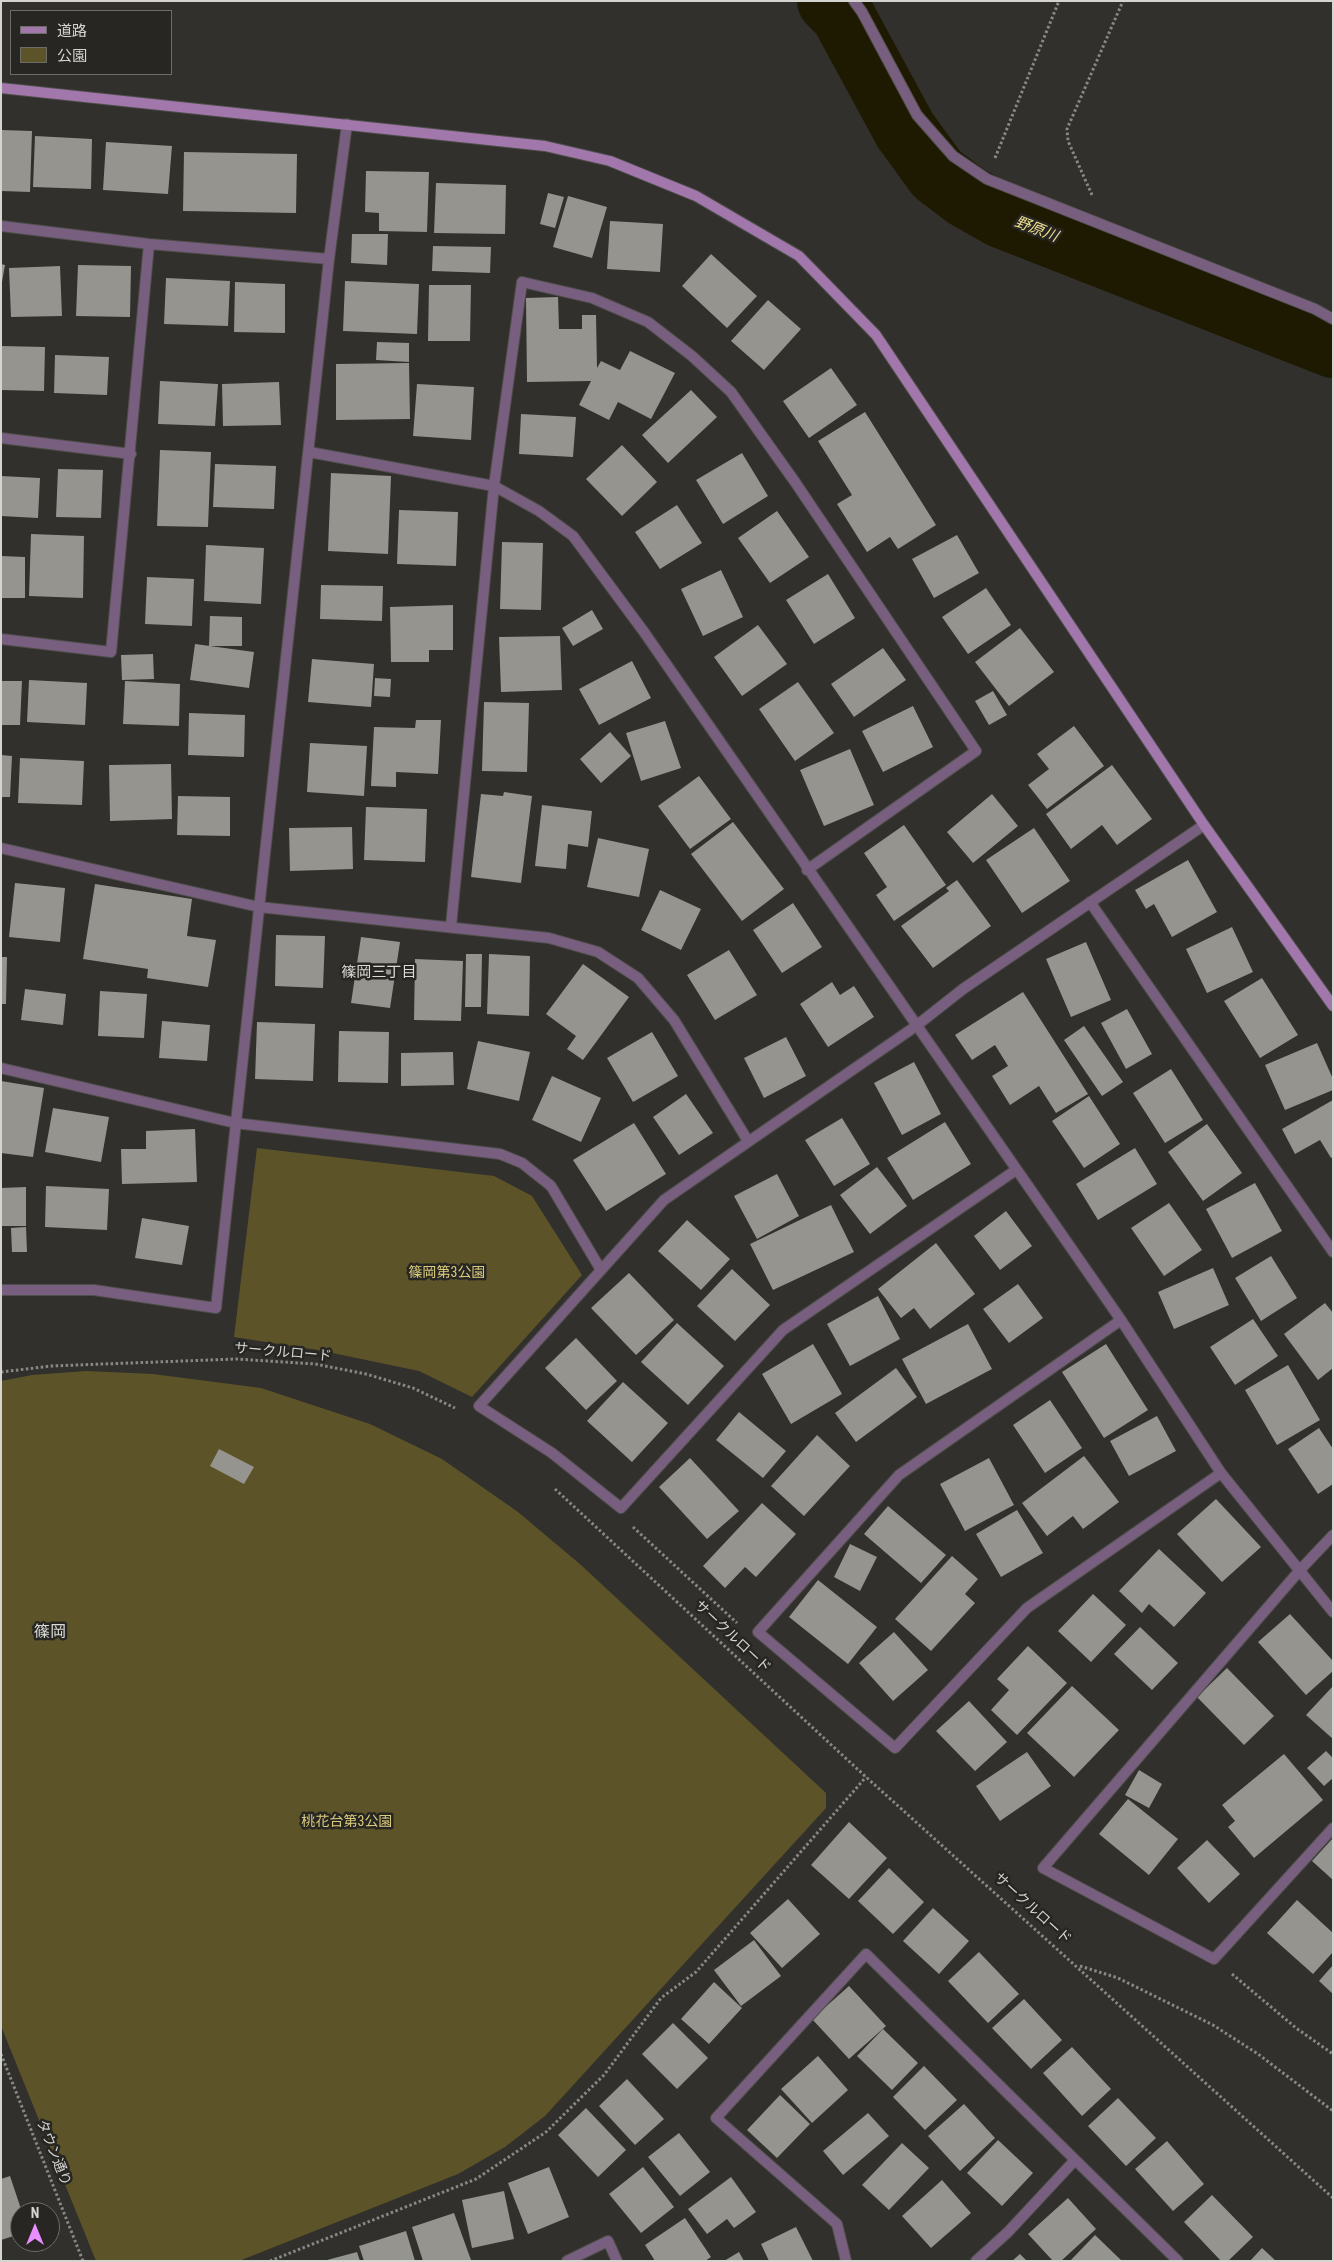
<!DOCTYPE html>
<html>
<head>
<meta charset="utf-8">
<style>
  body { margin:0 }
  #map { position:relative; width:1334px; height:2262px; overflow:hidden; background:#31302c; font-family:"Roboto Condensed","Noto Sans JP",sans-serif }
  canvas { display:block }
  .frame { position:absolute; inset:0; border:2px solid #d4d4d1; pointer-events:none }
  .legend { position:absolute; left:10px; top:10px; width:162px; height:65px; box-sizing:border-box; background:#272622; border:1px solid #6c6c68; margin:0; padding:6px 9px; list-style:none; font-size:15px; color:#d4d4d1 }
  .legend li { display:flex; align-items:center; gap:10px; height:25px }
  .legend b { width:25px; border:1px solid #6c6c68 }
  .north { position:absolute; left:10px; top:2202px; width:50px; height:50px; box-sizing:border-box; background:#272622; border:1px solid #6c6c68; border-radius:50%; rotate:0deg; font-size:14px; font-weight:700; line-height:20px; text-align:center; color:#d4d4d1 }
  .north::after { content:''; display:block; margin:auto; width:18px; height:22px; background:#e98eff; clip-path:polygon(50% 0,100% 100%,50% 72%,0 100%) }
</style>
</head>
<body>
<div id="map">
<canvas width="1334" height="2262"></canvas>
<div class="frame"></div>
<ul class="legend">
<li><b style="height:6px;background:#a278ac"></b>道路</li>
<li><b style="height:14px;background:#5c5428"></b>公園</li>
</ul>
<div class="north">N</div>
</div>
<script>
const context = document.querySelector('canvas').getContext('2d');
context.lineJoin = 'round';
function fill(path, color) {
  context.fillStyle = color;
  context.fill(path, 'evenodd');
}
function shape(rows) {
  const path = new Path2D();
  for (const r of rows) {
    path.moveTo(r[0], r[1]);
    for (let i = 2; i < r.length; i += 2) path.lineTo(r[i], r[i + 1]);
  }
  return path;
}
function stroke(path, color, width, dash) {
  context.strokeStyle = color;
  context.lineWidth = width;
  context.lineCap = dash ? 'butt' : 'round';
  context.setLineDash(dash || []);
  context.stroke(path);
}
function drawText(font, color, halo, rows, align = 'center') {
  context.font = font + ' "Roboto Condensed","Noto Sans JP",sans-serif';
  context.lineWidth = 5;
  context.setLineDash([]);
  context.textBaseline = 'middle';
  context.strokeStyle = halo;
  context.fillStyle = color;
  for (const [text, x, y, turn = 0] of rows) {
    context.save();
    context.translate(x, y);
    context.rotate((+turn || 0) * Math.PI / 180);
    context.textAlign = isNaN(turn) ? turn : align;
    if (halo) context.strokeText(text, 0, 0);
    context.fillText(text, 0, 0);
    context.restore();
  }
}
fill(shape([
  [257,1148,494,1176,532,1196,582,1275,472,1397,419,1371,318,1350,234,1337],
  [86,1371,153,1374,261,1388,370,1424,442,1459,518,1512,581,1565,826,1793,826,1808,545,2116,505,2147,458,2174,239,2261,96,2261,1,2026,1,1381,32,1375]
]), '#5c5428');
stroke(shape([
  [829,1,842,14,905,130,937,174,966,196,1001,216,1333,346]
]), '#1e1901', 64);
fill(shape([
  [1,130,32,131,30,192,1,191],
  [35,136,92,139,91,189,33,187],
  [106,142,172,146,168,194,103,190],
  [184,152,297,154,296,213,183,211],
  [366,171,429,172,427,232,379,231,379,213,365,212],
  [436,183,506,185,505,234,434,233],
  [548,193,564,197,555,228,540,224],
  [568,196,607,207,592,258,553,247],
  [610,221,663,224,660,272,607,269],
  [352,234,388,234,387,265,351,263],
  [433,246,491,247,490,273,432,271],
  [711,254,757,296,727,328,682,286],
  [1,264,5,265,2,282,1,282],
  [78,265,131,266,130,317,76,316],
  [60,266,62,316,11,317,9,268],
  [166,278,230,281,228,326,164,324],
  [345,281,419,284,417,334,343,331],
  [235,282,285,284,285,333,234,332],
  [429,285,471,285,470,341,428,341],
  [558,297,559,329,582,329,582,315,596,315,597,368,601,361,620,370,630,351,675,373,651,419,618,402,609,420,579,405,591,381,527,382,526,298],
  [768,300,801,329,764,370,731,341],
  [377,342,409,343,409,362,376,360],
  [1,346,45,347,44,391,1,390],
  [55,355,109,357,107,395,54,393],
  [409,363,410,419,336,420,336,364],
  [831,368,857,405,809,438,783,401],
  [160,381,218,384,215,426,158,424],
  [279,382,281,425,223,426,222,384],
  [417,384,474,387,471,440,413,436],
  [691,390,717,417,668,463,642,435],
  [865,412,936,525,898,549,890,537,867,552,837,504,852,495,818,441],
  [521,414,576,417,573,457,519,454],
  [622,445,657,482,622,516,586,479],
  [160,450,211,452,208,527,157,526],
  [742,453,768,496,723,524,696,480],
  [215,464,276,466,274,509,213,507],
  [58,469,103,470,101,518,56,517],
  [331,473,391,476,388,554,328,551],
  [1,476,40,478,38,518,1,516],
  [677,505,702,543,660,569,635,532],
  [399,510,458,512,456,566,397,564],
  [777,511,809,557,770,583,738,538],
  [31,534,84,536,83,598,29,596],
  [957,535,979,573,934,598,912,559],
  [502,542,543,543,541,610,500,609],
  [206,545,264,548,261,604,204,601],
  [1,556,25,557,25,598,1,598],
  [721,570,743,617,703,636,681,589],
  [828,574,855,618,814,644,786,600],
  [147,577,194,579,192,626,145,624],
  [321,585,383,586,382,621,320,619],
  [986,588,1011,625,968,654,942,617],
  [453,605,453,650,429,650,429,662,391,662,390,607],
  [592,610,603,629,573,646,562,628],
  [210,616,242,617,242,646,209,646],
  [758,625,787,664,742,696,714,657],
  [1020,628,1054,672,1009,706,975,662],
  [560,636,562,690,501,692,499,637],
  [195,644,254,652,249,688,190,680],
  [883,648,906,680,854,717,831,684],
  [153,654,154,679,122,680,121,655],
  [312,659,374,664,371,707,308,702],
  [632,661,651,698,599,725,579,689],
  [375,678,391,679,390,697,374,696],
  [29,680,87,683,85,725,27,722],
  [1,681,22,681,20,725,1,725],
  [125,681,180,684,179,726,123,724],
  [798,682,834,733,795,761,759,709],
  [993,691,1007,715,989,725,975,701],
  [484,702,529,703,527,772,482,771],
  [913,706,933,747,883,772,862,731],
  [189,713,245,715,244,757,188,755],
  [416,720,441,720,438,774,396,772,396,787,371,786,374,727,415,728],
  [665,721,681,768,641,781,626,733],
  [1074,726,1104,766,1047,809,1028,785,1049,769,1037,754],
  [610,732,631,756,601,783,580,759],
  [310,743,367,746,364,796,307,792],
  [850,749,874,805,824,826,800,770],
  [1,755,12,756,10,797,1,797],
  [20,758,84,761,82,805,18,803],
  [171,764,172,819,110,821,109,765],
  [1112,765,1152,819,1117,845,1102,825,1071,849,1046,814],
  [699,776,731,819,690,849,658,806],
  [504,792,532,796,521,883,471,877,481,794,503,796],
  [992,794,1018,826,973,863,947,832],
  [178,796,230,797,230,836,177,835],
  [542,805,592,811,588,847,568,844,566,869,535,866],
  [366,807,427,809,425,862,364,860],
  [733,822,784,889,742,921,691,854],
  [904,825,946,885,894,921,876,895,887,887,864,853],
  [352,827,353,869,290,871,289,828],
  [1034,828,1070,881,1022,913,986,860],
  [598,838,649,849,639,897,587,887],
  [1188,860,1217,912,1172,937,1154,904,1146,909,1135,890],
  [957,880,991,926,933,968,901,926,949,891,946,888],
  [15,883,65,888,60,942,9,937],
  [95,884,192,899,187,936,216,940,208,987,147,978,148,969,83,959],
  [660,890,701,909,681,950,641,930],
  [793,903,822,947,782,973,753,930],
  [1232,927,1253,972,1207,993,1186,949],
  [276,935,325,936,323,988,275,986],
  [361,937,400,942,390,1008,351,1003],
  [1086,942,1111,1000,1071,1017,1046,959],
  [729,950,757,995,715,1020,687,975],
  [466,954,482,954,481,1007,465,1007],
  [489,954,530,956,529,1016,487,1014],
  [1,957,7,957,6,1004,1,1004],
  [415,959,463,961,461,1021,414,1020],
  [583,964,629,997,583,1060,567,1049,576,1036,546,1014],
  [1262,978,1298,1035,1260,1058,1224,1001],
  [832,982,840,995,854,986,874,1017,828,1047,800,1004],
  [25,989,66,994,63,1025,21,1020],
  [100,991,147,994,144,1038,98,1036],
  [1023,992,1088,1094,1056,1113,1039,1086,1010,1105,992,1076,1008,1066,995,1045,972,1060,955,1035],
  [1127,1009,1152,1054,1126,1069,1101,1023],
  [162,1021,210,1025,207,1061,159,1058],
  [257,1022,315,1024,313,1081,255,1079],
  [1084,1026,1123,1082,1102,1096,1064,1040],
  [339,1031,389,1032,388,1083,338,1082],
  [652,1032,678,1076,633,1102,607,1058],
  [786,1037,806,1076,764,1098,744,1058],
  [478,1041,530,1052,519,1101,467,1089],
  [1317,1043,1333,1079,1333,1090,1285,1110,1265,1065],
  [453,1052,454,1085,401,1086,401,1053],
  [914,1062,941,1114,902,1135,874,1083],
  [1171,1069,1203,1120,1165,1143,1133,1093],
  [552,1076,601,1098,581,1142,532,1120],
  [1,1081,44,1088,33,1157,1,1153],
  [686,1094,713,1133,679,1155,653,1117],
  [1089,1096,1120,1144,1084,1168,1052,1121],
  [1333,1100,1333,1157,1331,1158,1320,1140,1295,1154,1282,1129],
  [53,1108,109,1117,101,1162,45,1152],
  [842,1118,870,1164,834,1186,805,1140],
  [945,1122,971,1164,913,1200,887,1158],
  [634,1123,666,1174,606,1211,573,1160],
  [1207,1124,1242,1173,1203,1201,1168,1152],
  [195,1129,197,1182,122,1184,121,1149,146,1149,146,1131],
  [1135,1148,1157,1184,1098,1220,1076,1184],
  [877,1167,907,1206,870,1234,840,1195],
  [777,1174,799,1216,757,1239,734,1196],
  [1255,1183,1282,1231,1232,1258,1206,1209],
  [46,1186,109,1189,107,1230,45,1227],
  [26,1187,26,1226,1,1226,1,1188],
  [1169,1203,1202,1250,1164,1276,1131,1228],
  [831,1205,854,1252,773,1290,750,1244],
  [1006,1211,1032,1246,1000,1270,974,1236],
  [142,1218,189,1226,182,1265,135,1258],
  [687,1220,730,1259,701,1290,658,1251],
  [26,1227,27,1252,12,1252,11,1228],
  [936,1243,975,1294,930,1329,914,1308,901,1318,878,1289],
  [1271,1256,1297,1298,1261,1321,1235,1278],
  [1213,1268,1229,1305,1174,1329,1158,1292],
  [732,1269,770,1305,735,1341,697,1306],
  [629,1273,674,1320,636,1355,591,1308],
  [1018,1284,1043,1318,1009,1343,983,1309],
  [878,1296,900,1339,850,1366,827,1324],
  [1325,1303,1333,1313,1333,1368,1318,1380,1284,1334],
  [1253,1319,1278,1356,1235,1385,1210,1347],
  [677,1323,724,1366,688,1405,641,1362],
  [968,1324,992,1369,926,1404,902,1359],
  [576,1338,617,1381,586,1410,545,1368],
  [813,1344,842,1394,791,1424,762,1374],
  [1106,1344,1148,1410,1104,1438,1062,1372],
  [1288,1365,1320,1420,1277,1445,1245,1390],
  [896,1368,917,1397,856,1442,835,1413],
  [623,1382,668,1423,632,1462,587,1421],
  [1050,1400,1082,1448,1045,1473,1013,1425],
  [739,1412,786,1451,763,1478,716,1440],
  [1157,1416,1176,1451,1129,1476,1110,1441],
  [1319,1428,1333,1449,1333,1484,1318,1494,1288,1449],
  [817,1435,850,1466,804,1516,771,1486],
  [219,1449,254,1467,244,1484,210,1466],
  [1084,1456,1119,1502,1083,1529,1073,1516,1047,1536,1022,1503],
  [690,1458,739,1511,707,1539,659,1487],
  [989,1458,1014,1505,965,1531,940,1484],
  [1216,1499,1261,1547,1222,1582,1177,1534],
  [762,1503,796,1534,756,1577,745,1567,725,1588,703,1566],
  [888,1506,946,1555,921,1583,864,1534],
  [1017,1510,1043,1553,1001,1577,976,1534],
  [850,1544,877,1557,860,1591,834,1577],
  [1159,1549,1206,1593,1174,1627,1149,1604,1142,1613,1119,1591],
  [952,1556,978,1579,965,1594,975,1603,931,1651,895,1619],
  [818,1580,877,1627,848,1664,789,1617],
  [1093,1594,1126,1625,1091,1662,1058,1631],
  [1290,1614,1333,1661,1333,1671,1306,1695,1258,1642],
  [1140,1627,1178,1663,1152,1690,1114,1654],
  [894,1632,928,1670,893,1701,859,1663],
  [1028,1646,1067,1683,1017,1735,991,1710,1009,1690,997,1679],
  [1227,1668,1274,1716,1244,1745,1197,1697],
  [1072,1686,1119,1730,1074,1777,1027,1733],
  [1333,1686,1333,1739,1306,1715],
  [969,1701,1007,1742,975,1771,936,1731],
  [1326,1751,1333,1758,1333,1778,1324,1786,1307,1768],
  [1027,1752,1051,1786,1000,1821,976,1786],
  [1284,1754,1323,1800,1254,1858,1228,1827,1235,1821,1222,1805],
  [1139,1770,1162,1784,1149,1808,1125,1795],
  [1128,1799,1178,1839,1149,1875,1099,1834],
  [849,1822,887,1858,849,1899,811,1865],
  [1333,1838,1333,1880,1312,1861],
  [1207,1840,1240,1874,1209,1903,1177,1868],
  [889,1868,924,1902,893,1934,858,1901],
  [788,1899,820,1934,782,1968,750,1933],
  [1297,1900,1333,1933,1333,1952,1313,1974,1267,1933],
  [933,1908,969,1941,939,1974,903,1941],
  [754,1940,781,1976,741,2006,714,1970],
  [979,1952,1019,1994,988,2023,948,1981],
  [1333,1965,1333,1994,1319,1981],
  [714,1982,742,2008,709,2044,681,2019],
  [849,1986,886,2026,849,2059,812,2019],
  [1024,1999,1062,2040,1031,2069,992,2028],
  [673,2023,708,2058,677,2089,642,2054],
  [883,2029,918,2063,892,2090,857,2056],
  [1072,2047,1111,2089,1082,2116,1043,2073],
  [818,2056,848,2090,812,2123,781,2089],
  [924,2066,957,2100,925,2130,893,2097],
  [627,2079,664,2119,635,2145,599,2106],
  [780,2095,810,2124,777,2158,747,2130],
  [1118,2098,1156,2138,1126,2166,1088,2126],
  [964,2104,995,2138,960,2171,928,2136],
  [586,2108,626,2150,598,2177,558,2135],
  [868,2113,889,2136,843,2175,823,2151],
  [679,2133,710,2172,680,2196,648,2157],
  [998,2140,1033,2173,1002,2206,967,2173],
  [1167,2141,1204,2184,1173,2211,1135,2169],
  [902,2143,929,2168,889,2210,862,2185],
  [549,2167,569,2217,528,2234,508,2183],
  [643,2167,674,2207,641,2233,609,2194],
  [10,2176,22,2212,20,2212,20,2234,1,2240,1,2179],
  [731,2177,756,2212,734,2228,727,2219,707,2234,688,2209],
  [942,2180,971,2213,931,2248,902,2216],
  [504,2191,514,2239,472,2248,462,2200],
  [1212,2195,1253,2237,1228,2261,1221,2261,1184,2222],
  [1068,2198,1096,2229,1061,2261,1053,2261,1028,2234],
  [454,2213,471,2260,423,2261,412,2227],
  [685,2218,711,2257,705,2261,655,2261,645,2245],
  [796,2227,813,2261,769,2261,761,2244],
  [406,2231,415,2261,364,2261,359,2246],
  [1095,2235,1122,2261,1070,2261],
  [1262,2248,1276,2261,1250,2261],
  [357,2252,360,2261,327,2261,327,2260],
  [739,2252,744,2261,724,2261],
  [1020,2254,1027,2261,1012,2261]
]), '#95948f');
const street = shape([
  [854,1,862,12,917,115,953,156,987,179,1315,309,1333,319],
  [1,226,149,244,329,259],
  [1,438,131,454],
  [309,452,494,486,539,511,573,536,644,632,1121,1320,1221,1473,1333,1612],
  [1,639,111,652,149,244],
  [1,848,259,907,549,938,598,952,638,978,674,1020,748,1141],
  [1090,902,1333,1252],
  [451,926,494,486,522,282,592,298,648,322,692,356,731,392,795,482,976,751,807,870],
  [1,1068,235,1123,500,1154,522,1163,551,1186,601,1270],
  [1016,1170,783,1330,621,1508,552,1453,479,1406,664,1200,916,1026,963,989,1204,825],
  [1,1290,94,1290,216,1308,329,259,347,124],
  [1121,1320,899,1475,758,1632,895,1748,1027,1608,1221,1473],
  [1333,1535,1300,1570,1043,1868,1214,1959,1333,1828],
  [567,2261,608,2241,617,2261],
  [846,2261,837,2224,716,2118,866,1954,1178,2261],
  [976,2261,1008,2232,1075,2160]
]);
const secondary = shape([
  [1,88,545,146,610,161,696,196,799,256,876,335,1204,825,1333,1006]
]);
stroke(street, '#4e4e4a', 12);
stroke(secondary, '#4e4e4a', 12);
stroke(shape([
  [995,158,1059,1],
  [1092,195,1068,141,1067,129,1123,1],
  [1,1372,51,1366,236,1359,315,1364,366,1374,413,1388,455,1408],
  [555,1489,866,1777,1333,2198],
  [633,1527,737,1623],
  [1080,1966,1118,1978,1213,2025,1258,2054,1333,2111],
  [1232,1974,1296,2028,1333,2054],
  [1,2054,83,2261],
  [270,2261,476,2179,546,2132,604,2075,661,1998,696,1972,866,1777]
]), '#888884', 3, [2.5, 2.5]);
stroke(street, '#795f7f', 10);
stroke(secondary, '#a278ac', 10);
drawText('14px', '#dbcc7d', '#272622', [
  ["篠岡第3公園",447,1273],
  ["桃花台第3公園",347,1822]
]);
drawText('14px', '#d4d4d1', '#272622', [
  ["サークルロード",283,1353,5],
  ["サークルロード",732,1637,43],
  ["サークルロード",1032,1909,42],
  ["タウン通り",53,2153,68]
]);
drawText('italic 15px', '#efe091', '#272622', [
  ["野原川",1036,230,21]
]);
drawText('15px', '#dbdad5', '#272622', [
  ["篠岡三丁目",379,973]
]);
drawText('16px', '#dbdad5', '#272622', [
  ["篠岡",50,1633]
]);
</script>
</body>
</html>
